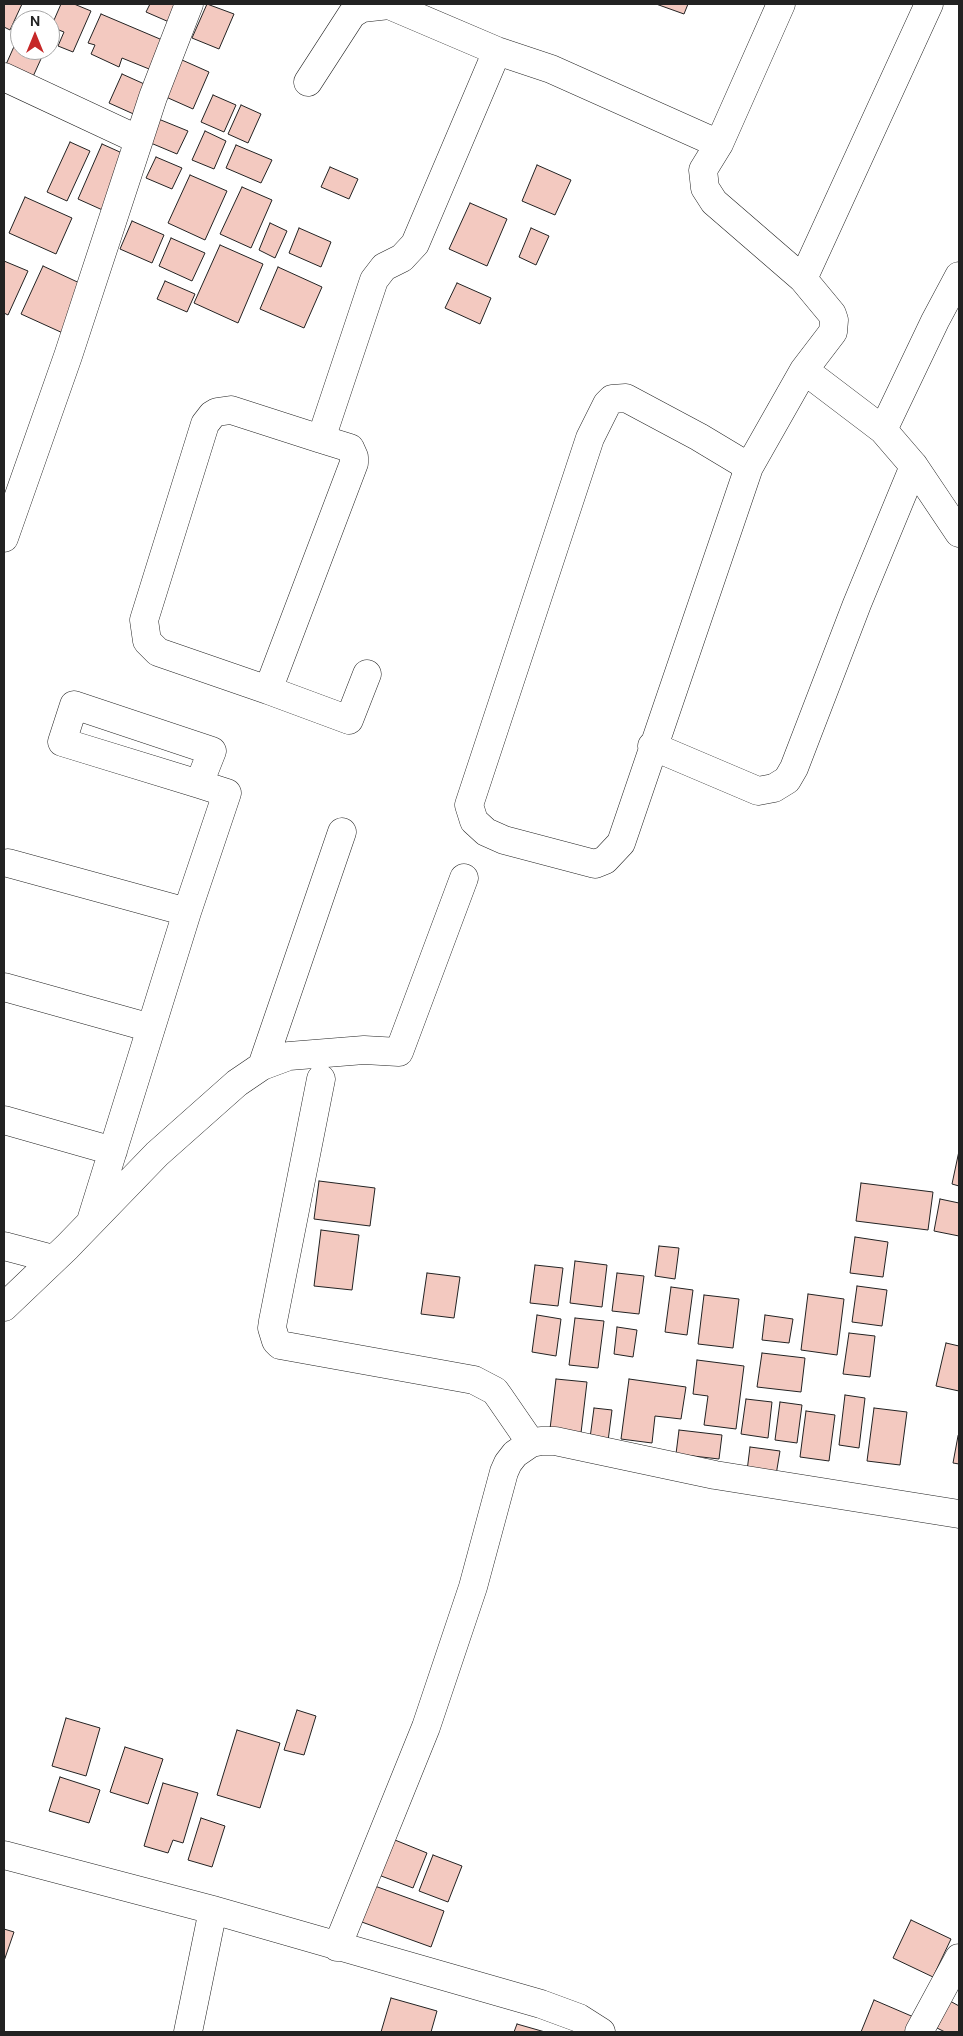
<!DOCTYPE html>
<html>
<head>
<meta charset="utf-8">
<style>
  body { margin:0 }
  #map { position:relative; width:963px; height:2036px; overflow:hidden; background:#fff; font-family:"DM Sans",sans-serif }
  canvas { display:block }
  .frame { position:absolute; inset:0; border:5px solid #222; pointer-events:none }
  .north { position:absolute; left:10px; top:10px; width:50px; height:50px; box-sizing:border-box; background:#fff; border:1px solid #a7a7a7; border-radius:50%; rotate:0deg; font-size:14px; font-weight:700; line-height:20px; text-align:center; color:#222 }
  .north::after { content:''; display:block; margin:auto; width:18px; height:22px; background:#c62828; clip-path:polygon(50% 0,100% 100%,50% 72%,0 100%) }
</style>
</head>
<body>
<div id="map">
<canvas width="963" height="2036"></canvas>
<div class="frame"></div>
<div class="north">N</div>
</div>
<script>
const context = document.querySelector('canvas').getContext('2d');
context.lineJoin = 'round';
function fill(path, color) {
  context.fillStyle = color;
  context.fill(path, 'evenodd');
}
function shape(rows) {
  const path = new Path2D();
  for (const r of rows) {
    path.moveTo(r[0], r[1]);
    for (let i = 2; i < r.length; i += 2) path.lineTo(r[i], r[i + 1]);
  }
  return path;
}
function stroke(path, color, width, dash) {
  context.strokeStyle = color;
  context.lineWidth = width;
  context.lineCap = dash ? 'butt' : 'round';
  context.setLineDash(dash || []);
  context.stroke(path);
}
const building = shape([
  [4,4,22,4,10,30,4,27,4,4],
  [61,4,74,4,91,11,73,52,58,46,64,32,51,27,61,4],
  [150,4,186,4,176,25,146,12,150,4],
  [207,4,234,14,219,49,192,38,207,4],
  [656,4,688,4,684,14,656,4],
  [101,14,167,42,154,71,122,58,119,67,91,54,95,45,88,43,101,14],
  [20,33,20,50,45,50,31,81,4,69,20,33],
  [173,56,209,72,193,109,157,93,173,56],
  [122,74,151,87,138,116,109,103,122,74],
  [213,95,236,105,224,132,201,122,213,95],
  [241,105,261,114,248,143,228,134,241,105],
  [156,118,188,131,177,154,146,141,156,118],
  [205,131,226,141,214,169,192,160,205,131],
  [70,142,90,151,67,201,47,192,70,142],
  [102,144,131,157,107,212,78,199,102,144],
  [236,145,272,160,261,183,226,168,236,145],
  [156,157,182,168,172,189,146,178,156,157],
  [537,165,571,180,555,215,522,201,537,165],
  [330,167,358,179,349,199,321,187,330,167],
  [190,175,227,191,205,240,168,223,190,175],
  [242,187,272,200,251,248,220,234,242,187],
  [25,197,72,218,56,254,9,233,25,197],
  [470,203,507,219,487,266,449,249,470,203],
  [132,221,164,235,152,263,120,249,132,221],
  [270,223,287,231,275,258,259,250,270,223],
  [299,228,331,242,321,267,289,253,299,228],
  [531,228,549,236,536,265,519,257,531,228],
  [171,238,205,253,192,281,159,266,171,238],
  [220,245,263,264,238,323,194,303,220,245],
  [4,261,28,271,8,315,4,313,4,261],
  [43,266,86,286,65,334,21,314,43,266],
  [278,267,322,287,304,328,260,309,278,267],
  [165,281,195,294,187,312,157,299,165,281],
  [457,283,491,298,480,324,445,308,457,283],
  [959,1151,959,1186,952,1184,959,1151],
  [319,1181,375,1188,370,1226,314,1219,319,1181],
  [861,1183,933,1192,928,1230,856,1221,861,1183],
  [940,1199,959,1203,959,1236,934,1231,940,1199],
  [321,1230,359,1235,352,1290,314,1286,321,1230],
  [855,1237,888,1242,883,1277,850,1273,855,1237],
  [659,1246,679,1248,675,1279,655,1276,659,1246],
  [575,1261,607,1265,602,1307,570,1303,575,1261],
  [535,1265,563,1268,558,1306,530,1303,535,1265],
  [427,1273,460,1277,454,1318,421,1314,427,1273],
  [617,1273,644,1276,639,1314,612,1311,617,1273],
  [857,1286,887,1290,882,1326,852,1322,857,1286],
  [671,1287,693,1290,687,1335,665,1332,671,1287],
  [808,1294,844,1299,837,1355,801,1350,808,1294],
  [704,1295,739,1299,733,1348,698,1344,704,1295],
  [537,1315,561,1319,556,1356,532,1352,537,1315],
  [765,1315,793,1319,789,1343,762,1340,765,1315],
  [575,1318,604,1321,598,1368,569,1365,575,1318],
  [617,1327,637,1330,633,1357,614,1354,617,1327],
  [849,1333,875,1336,870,1377,843,1374,849,1333],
  [946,1343,959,1346,959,1391,936,1386,946,1343],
  [762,1353,805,1358,801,1392,757,1387,762,1353],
  [697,1360,744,1366,736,1429,704,1425,708,1396,693,1394,697,1360],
  [556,1379,587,1382,581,1433,550,1429,556,1379],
  [629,1379,686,1387,681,1419,655,1416,652,1443,621,1439,629,1379],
  [845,1395,865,1398,859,1448,839,1445,845,1395],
  [746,1399,772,1402,768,1438,741,1434,746,1399],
  [780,1402,802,1405,797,1443,775,1440,780,1402],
  [594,1408,612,1410,608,1441,590,1438,594,1408],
  [874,1408,907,1412,900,1465,867,1461,874,1408],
  [806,1411,835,1415,829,1461,800,1457,806,1411],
  [679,1430,722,1435,719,1459,676,1454,679,1430],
  [958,1436,959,1437,959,1464,953,1463,958,1436],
  [750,1447,780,1451,776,1475,747,1471,750,1447],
  [297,1710,316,1716,304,1755,284,1750,297,1710],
  [66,1718,100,1728,86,1776,52,1766,66,1718],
  [237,1730,280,1743,260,1808,217,1795,237,1730],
  [125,1747,163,1759,148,1804,110,1792,125,1747],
  [60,1777,100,1790,89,1823,49,1811,60,1777],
  [163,1783,198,1793,183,1843,173,1840,168,1853,144,1846,163,1783],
  [201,1818,225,1826,212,1867,188,1860,201,1818],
  [390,1838,427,1853,413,1888,376,1874,390,1838],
  [433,1855,462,1866,448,1902,419,1891,433,1855],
  [372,1885,444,1911,431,1947,359,1921,372,1885],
  [911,1920,951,1939,933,1977,893,1958,911,1920],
  [4,1929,14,1932,4,1961,4,1929],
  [391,1998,437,2011,431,2032,381,2032,391,1998],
  [874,2000,916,2018,910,2032,861,2032,874,2000],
  [950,2001,959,2006,959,2032,945,2032,937,2028,950,2001],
  [517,2024,545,2032,514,2032,517,2024]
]);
fill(building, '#f3c9c0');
stroke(building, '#222', 1);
const minor = shape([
  [781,4,719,144,703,170,705,188,714,202,803,279,832,314,834,320,833,332,804,370,883,430,914,466,959,533],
  [4,77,139,140],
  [308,82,352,14,362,8,389,5,497,51,551,69,719,144],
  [803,279,929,4],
  [883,430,935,321,959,276],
  [321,439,350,448,354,457,354,463,268,690,158,652,147,641,144,620,205,424,212,415,217,412,231,410,321,439,374,280,384,267,402,258,415,244,497,51],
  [749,467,699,437,626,398,612,399,607,404,590,438,469,805,474,821,486,832,504,840,595,864,605,860,621,843,749,467,804,370],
  [4,538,68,356,153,97,189,4],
  [268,690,349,720,367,674],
  [652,746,758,791,774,788,787,780,794,768,857,604,914,466],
  [8,863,187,912],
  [4,987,151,1028],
  [262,1066,342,832],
  [321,1079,273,1321,272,1328,276,1341,280,1345,474,1380,495,1391,500,1398,531,1443],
  [4,1120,113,1151],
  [91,1221,187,912,227,793,199,784,62,742,74,705,212,751,199,784],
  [4,1246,53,1259],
  [4,1307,67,1247,157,1154,237,1083,262,1066,289,1056,364,1050,399,1052,464,878],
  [4,1855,213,1910,541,2004,579,2018,601,2032],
  [337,1947,426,1727,473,1587,504,1472,508,1463,515,1454,531,1443,541,1441,555,1441,715,1475,959,1514],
  [188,2032,213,1910],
  [919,2032,959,1958]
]);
stroke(minor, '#222', 29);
stroke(minor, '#fff', 28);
</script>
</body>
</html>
